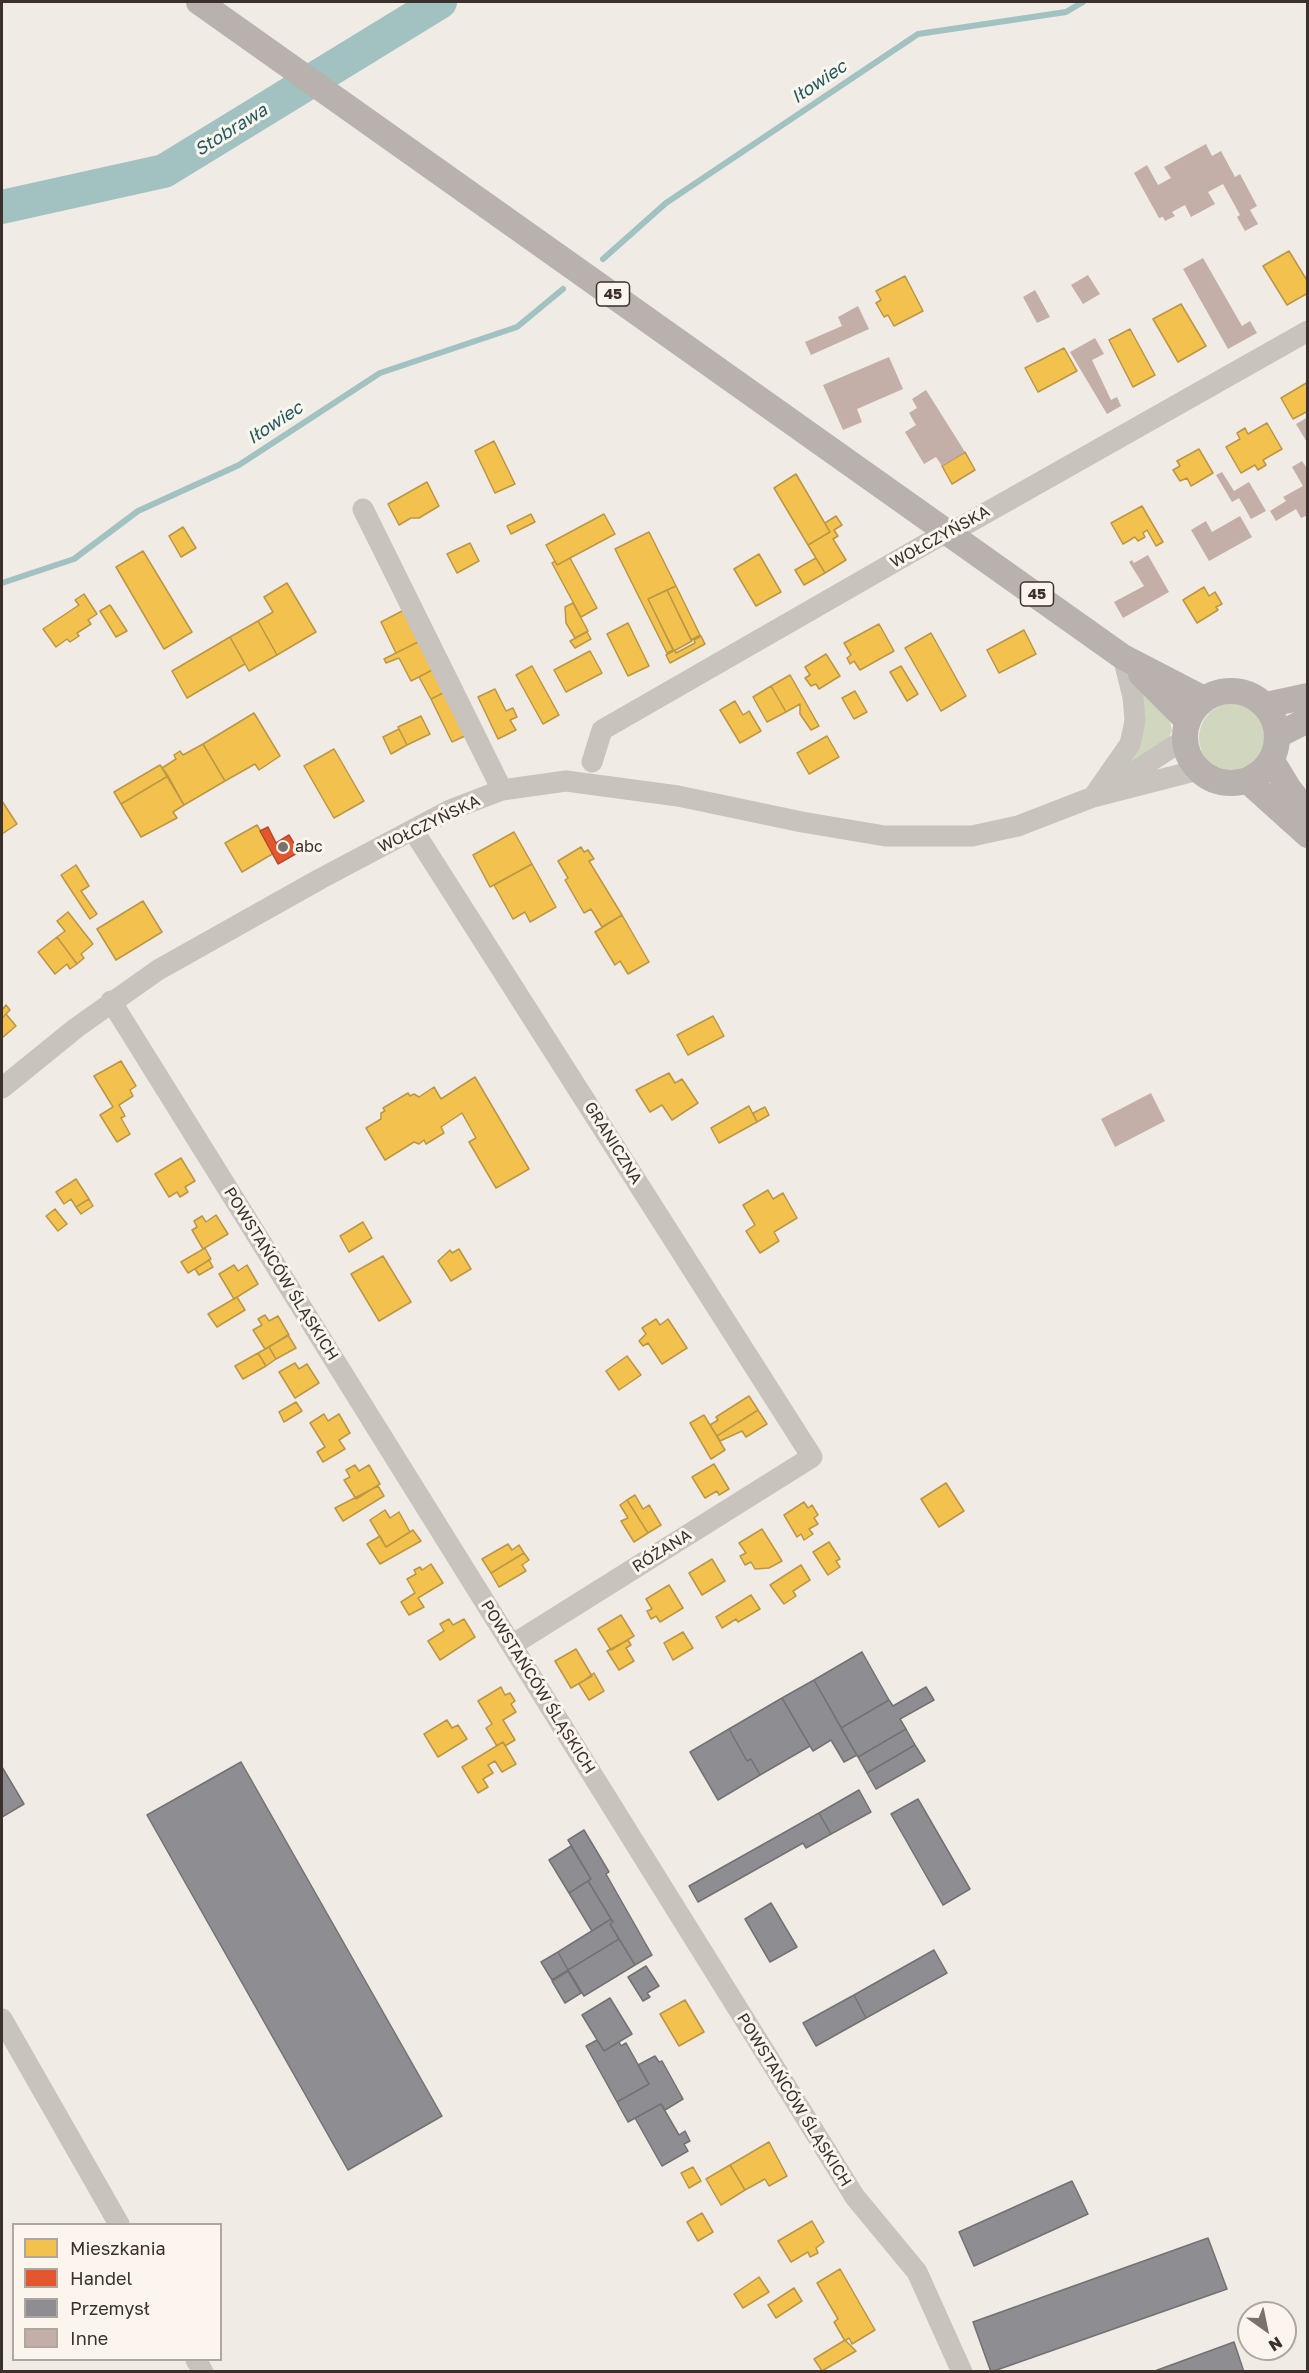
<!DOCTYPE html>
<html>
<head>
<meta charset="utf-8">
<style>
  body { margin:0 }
  #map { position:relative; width:1309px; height:2373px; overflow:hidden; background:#f0ebe5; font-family:"Golos Text",sans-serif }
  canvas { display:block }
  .frame { position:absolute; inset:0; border:3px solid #3b302b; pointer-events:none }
  .legend { position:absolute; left:12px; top:2223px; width:210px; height:138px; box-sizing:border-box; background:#fbf5ee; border:2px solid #aea6a0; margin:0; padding:8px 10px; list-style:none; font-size:18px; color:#3b302b }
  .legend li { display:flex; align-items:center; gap:12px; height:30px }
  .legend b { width:30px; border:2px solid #aea6a0 }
  .north { position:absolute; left:1237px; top:2301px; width:60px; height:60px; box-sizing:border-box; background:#fbf5ee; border:2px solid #aea6a0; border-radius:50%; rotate:147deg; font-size:16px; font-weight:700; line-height:24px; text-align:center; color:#3b302b }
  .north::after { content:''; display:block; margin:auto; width:21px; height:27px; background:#7a716c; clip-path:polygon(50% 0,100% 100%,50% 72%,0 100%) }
</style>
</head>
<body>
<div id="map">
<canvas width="1309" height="2373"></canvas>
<div class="frame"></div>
<ul class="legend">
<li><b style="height:16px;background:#f2c14e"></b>Mieszkania</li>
<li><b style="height:16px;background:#e4572e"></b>Handel</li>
<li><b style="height:16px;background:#8d8d92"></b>Przemysł</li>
<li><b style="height:16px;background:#c3afa7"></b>Inne</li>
</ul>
<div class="north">N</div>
</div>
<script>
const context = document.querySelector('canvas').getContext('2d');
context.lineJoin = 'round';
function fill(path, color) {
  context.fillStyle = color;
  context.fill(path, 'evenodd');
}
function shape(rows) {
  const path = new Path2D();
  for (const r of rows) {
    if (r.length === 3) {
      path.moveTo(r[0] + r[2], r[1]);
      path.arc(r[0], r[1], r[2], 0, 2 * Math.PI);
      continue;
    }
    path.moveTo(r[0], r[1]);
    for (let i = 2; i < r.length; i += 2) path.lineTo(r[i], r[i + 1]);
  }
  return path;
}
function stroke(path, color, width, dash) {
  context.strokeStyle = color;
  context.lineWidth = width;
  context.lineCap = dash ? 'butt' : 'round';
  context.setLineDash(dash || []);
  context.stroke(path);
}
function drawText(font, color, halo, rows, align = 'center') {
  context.font = font + ' "Golos Text",sans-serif';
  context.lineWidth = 6;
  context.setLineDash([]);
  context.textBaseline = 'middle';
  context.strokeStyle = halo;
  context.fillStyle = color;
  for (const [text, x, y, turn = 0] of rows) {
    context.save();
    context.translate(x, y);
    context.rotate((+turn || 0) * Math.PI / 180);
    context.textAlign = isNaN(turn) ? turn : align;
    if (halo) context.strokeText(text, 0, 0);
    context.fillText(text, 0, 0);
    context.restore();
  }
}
fill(shape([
  [1132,685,1169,716,1172,731,1167,741,1123,769],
  [1234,738,35]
]), '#d1d6bf');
const homes = shape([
  [1289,251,1308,282,1308,293,1287,305,1263,266,1289,251],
  [905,276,923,311,894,326,888,315,884,317,876,303,881,300,876,291,905,276],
  [1181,304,1206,346,1178,362,1153,319,1181,304],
  [1130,329,1155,375,1133,387,1109,340,1130,329],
  [1064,348,1077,371,1038,392,1025,368,1064,348],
  [1308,382,1308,411,1293,419,1281,398,1308,382],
  [1267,423,1282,449,1263,460,1266,465,1258,470,1255,465,1241,473,1226,447,1240,439,1237,433,1245,428,1248,434,1267,423],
  [494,441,515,484,495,493,475,451,494,441],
  [1199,449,1213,473,1191,486,1187,478,1180,481,1173,470,1180,466,1177,461,1199,449],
  [965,452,975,470,952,484,942,466,965,452],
  [796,474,830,532,808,545,774,488,796,474],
  [427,482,439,506,419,518,411,518,399,525,388,504,427,482],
  [1142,506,1163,542,1156,546,1147,530,1143,533,1145,537,1138,541,1135,537,1123,544,1111,523,1142,506],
  [531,514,535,522,511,534,507,526,531,514],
  [604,514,615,534,557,565,546,545,604,514],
  [836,516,842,525,834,530,838,536,833,539,846,560,825,573,808,545,830,532,825,523,836,516],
  [183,527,196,548,181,557,169,536,183,527],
  [649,532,676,586,648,599,673,650,667,653,615,549,649,532],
  [470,543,479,561,457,573,447,554,470,543],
  [143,551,192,632,164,649,116,567,143,551],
  [759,554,781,592,756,606,734,569,759,554],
  [570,558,597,608,581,617,552,563,555,561,557,565,570,558],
  [816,558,825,573,804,585,795,570,816,558],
  [287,583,316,632,277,655,258,621,273,612,264,597,287,583],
  [676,586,700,635,691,640,667,590,676,586],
  [1204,587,1209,596,1215,592,1222,604,1216,607,1218,610,1197,623,1183,600,1204,587],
  [667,590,692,641,674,651,648,599,667,590],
  [84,594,97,614,88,620,91,624,77,633,79,636,70,642,67,639,56,647,43,629,79,605,75,600,84,594],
  [573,603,588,631,575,638,566,623,565,607,573,603],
  [110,605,127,631,116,637,100,611,110,605],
  [404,610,420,641,396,653,381,622,404,610],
  [258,621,277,655,249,671,230,637,258,621],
  [628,623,649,666,628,676,607,634,628,623],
  [879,624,894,651,860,670,854,661,850,664,847,658,851,655,844,643,879,624],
  [1024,630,1036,654,999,673,987,650,1024,630],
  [587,632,591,639,575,648,570,641,587,632],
  [931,633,966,696,941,711,905,648,931,633],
  [701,636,705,644,670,663,666,655,675,650,676,653,695,643,694,640,701,636],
  [230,637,245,664,187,698,172,671,230,637],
  [420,641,434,669,411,681,399,658,386,663,384,659,420,641],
  [590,651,602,673,566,692,554,670,590,651],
  [826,654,840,676,819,689,816,684,811,686,805,678,810,675,805,667,826,654],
  [532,666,559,715,543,724,516,675,532,666],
  [901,666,918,694,907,701,890,672,901,666],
  [434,669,445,692,431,699,419,677,434,669],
  [790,675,819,726,811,730,800,714,800,704,786,712,771,686,790,675],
  [771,686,786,712,767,722,753,697,771,686],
  [495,689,506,711,513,708,517,717,510,720,516,730,498,739,478,697,495,689],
  [855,691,867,712,854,719,842,698,855,691],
  [445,692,467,735,452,742,431,699,445,692],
  [735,701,743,715,749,711,761,731,740,743,720,710,735,701],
  [254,713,280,756,259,770,255,764,225,781,203,744,254,713],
  [421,716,430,734,407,745,398,727,421,716],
  [399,729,407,745,391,754,383,737,399,729],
  [827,736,839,757,809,774,797,753,827,736],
  [203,744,225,781,184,805,162,768,176,759,174,755,180,751,183,755,203,744],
  [334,749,364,801,334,818,304,766,334,749],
  [160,765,168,776,121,804,114,792,160,765],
  [168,776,184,805,173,812,177,818,141,837,121,804,168,776],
  [2,801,17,824,2,834,2,801],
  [257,825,274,853,242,872,225,843,257,825],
  [514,832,532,864,490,887,473,855,514,832],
  [581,847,584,852,588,850,594,859,589,861,622,915,602,927,591,909,584,913,565,880,568,878,558,861,581,847],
  [532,864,556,907,530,922,525,912,513,919,494,885,532,864],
  [76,865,89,886,81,891,97,914,90,919,61,875,76,865],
  [143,901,162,932,116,960,97,929,143,901],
  [68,912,93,944,81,954,84,958,77,964,57,937,65,931,57,921,68,912],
  [622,915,649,962,628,974,620,961,615,965,595,932,622,915],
  [57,937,77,964,70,969,67,964,55,974,38,952,57,937],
  [6,1005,10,1010,2,1018,2,1010,6,1005],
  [6,1014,16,1026,2,1038,2,1018,6,1014],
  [713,1016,724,1036,688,1055,677,1035,713,1016],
  [121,1061,136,1086,130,1090,133,1096,119,1105,125,1116,121,1118,130,1134,117,1142,100,1115,113,1107,94,1076,121,1061],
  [669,1073,675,1083,682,1079,698,1103,672,1120,662,1105,650,1112,636,1090,669,1073],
  [475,1077,529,1169,496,1188,469,1142,476,1138,462,1113,441,1127,444,1133,426,1144,424,1140,419,1144,414,1142,385,1160,366,1128,381,1119,381,1113,385,1111,383,1108,408,1093,410,1096,414,1094,419,1097,434,1087,441,1099,475,1077],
  [749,1106,757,1122,719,1143,711,1128,749,1106],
  [765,1107,769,1115,757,1122,753,1113,765,1107],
  [181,1158,195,1181,185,1187,188,1192,180,1197,177,1192,169,1197,155,1174,181,1158],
  [76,1179,89,1199,76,1207,71,1199,64,1204,56,1192,76,1179],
  [768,1190,773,1199,783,1193,797,1218,774,1232,779,1241,760,1253,746,1231,755,1225,743,1205,768,1190],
  [89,1199,93,1206,81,1214,76,1207,89,1199],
  [55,1209,67,1224,58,1231,46,1216,55,1209],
  [216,1215,228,1234,203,1249,192,1230,197,1227,194,1221,202,1216,206,1222,216,1215],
  [363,1222,372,1238,349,1252,340,1236,363,1222],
  [205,1248,211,1259,188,1273,181,1262,205,1248],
  [459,1249,471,1269,451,1281,438,1261,450,1250,452,1253,459,1249],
  [383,1256,411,1302,379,1321,351,1274,383,1256],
  [209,1260,213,1267,199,1275,195,1269,209,1260],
  [234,1265,238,1271,247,1265,258,1284,234,1299,219,1274,234,1265],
  [237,1297,245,1310,217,1327,208,1314,237,1297],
  [265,1315,269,1321,278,1316,289,1335,265,1349,253,1330,262,1325,258,1319,265,1315],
  [656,1319,660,1325,668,1319,687,1348,662,1364,648,1343,643,1346,639,1341,646,1334,642,1328,656,1319],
  [288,1335,296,1348,276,1359,269,1347,288,1335],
  [269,1347,276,1359,266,1366,258,1353,269,1347],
  [258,1353,266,1366,243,1379,235,1366,258,1353],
  [627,1356,641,1375,619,1390,606,1371,627,1356],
  [295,1363,299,1369,307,1364,319,1383,295,1398,279,1372,295,1363],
  [749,1396,758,1410,717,1436,710,1425,718,1420,716,1417,749,1396],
  [296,1402,302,1411,284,1422,279,1412,296,1402],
  [758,1410,767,1424,746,1437,742,1431,720,1441,717,1436,758,1410],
  [324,1414,328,1421,339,1414,350,1433,339,1440,345,1449,323,1462,317,1452,325,1447,310,1423,324,1414],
  [704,1415,725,1450,711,1459,690,1423,704,1415],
  [714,1464,729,1489,719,1495,717,1491,705,1498,692,1477,714,1464],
  [355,1465,359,1471,369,1465,380,1484,356,1499,344,1480,350,1477,346,1470,355,1465],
  [946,1483,964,1511,939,1527,921,1499,946,1483],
  [378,1486,384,1496,343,1521,335,1508,378,1486],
  [635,1495,643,1509,649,1505,661,1525,648,1533,627,1500,635,1495],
  [627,1500,648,1533,634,1542,621,1521,628,1518,620,1505,627,1500],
  [804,1502,808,1508,812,1505,818,1515,814,1518,818,1524,809,1529,813,1534,804,1540,801,1534,797,1537,784,1515,804,1502],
  [385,1510,390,1518,399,1512,410,1532,386,1547,370,1520,385,1510],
  [762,1529,782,1561,769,1568,755,1569,751,1562,745,1565,740,1556,746,1553,739,1543,762,1529],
  [413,1530,421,1541,380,1564,367,1544,380,1536,386,1547,413,1530],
  [829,1542,840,1559,836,1561,840,1567,828,1575,813,1552,829,1542],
  [508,1544,512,1550,519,1545,524,1553,491,1573,482,1559,508,1544],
  [524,1553,529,1560,522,1565,526,1571,499,1587,491,1573,524,1553],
  [712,1559,725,1581,702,1595,689,1573,712,1559],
  [431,1564,443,1583,418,1598,424,1607,409,1615,401,1602,415,1593,407,1579,416,1574,414,1570,420,1567,422,1570,431,1564],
  [801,1565,810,1580,793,1591,796,1596,784,1604,770,1585,801,1565],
  [669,1585,683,1608,660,1622,656,1616,651,1619,647,1611,652,1609,646,1599,669,1585],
  [751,1595,760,1609,738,1622,736,1619,722,1628,716,1617,751,1595],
  [621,1615,634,1636,611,1650,598,1629,621,1615],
  [449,1619,453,1625,464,1619,475,1637,440,1660,428,1641,444,1631,440,1624,449,1619],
  [683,1632,693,1648,673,1660,664,1643,683,1632],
  [628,1640,631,1645,626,1648,634,1661,619,1670,607,1651,628,1640],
  [576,1649,592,1676,571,1688,555,1661,576,1649],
  [594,1673,604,1691,589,1700,579,1684,594,1673],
  [501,1687,505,1695,510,1693,515,1701,511,1704,516,1712,503,1720,515,1740,505,1746,503,1742,497,1746,486,1728,492,1724,478,1701,501,1687],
  [447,1720,452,1728,458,1725,467,1739,438,1757,424,1734,447,1720],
  [503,1742,516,1764,502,1772,495,1761,488,1765,493,1773,483,1779,488,1787,478,1793,462,1767,503,1742],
  [685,2000,704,2032,679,2046,660,2014,685,2000],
  [769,2142,787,2176,769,2186,765,2179,745,2190,730,2165,769,2142],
  [730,2165,745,2190,721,2205,706,2179,730,2165],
  [693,2167,701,2181,689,2188,681,2173,693,2167],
  [702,2213,713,2232,698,2241,687,2222,702,2213],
  [812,2221,824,2242,816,2248,818,2253,810,2257,808,2252,791,2262,778,2241,812,2221],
  [840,2269,875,2330,852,2344,849,2338,845,2341,834,2322,838,2319,817,2283,840,2269],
  [759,2277,769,2292,743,2308,734,2294,759,2277],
  [794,2288,802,2301,776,2318,768,2305,794,2288],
  [845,2340,856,2351,822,2371,814,2359,845,2340]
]);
fill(homes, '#f2c14e');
stroke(homes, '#bb9644', 1.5);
const shops = shape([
  [268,827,276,843,289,835,299,852,278,864,260,831,268,827]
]);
fill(shops, '#e4572e');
stroke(shops, '#b14b2d', 1.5);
const industry = shape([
  [862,1652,889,1700,841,1728,814,1680,862,1652],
  [814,1680,857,1755,844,1762,831,1740,813,1751,782,1698,814,1680],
  [926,1687,934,1700,900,1719,906,1729,858,1757,841,1728,889,1700,893,1706,926,1687],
  [782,1698,810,1746,760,1775,751,1759,747,1761,729,1729,782,1698],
  [729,1729,747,1761,751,1759,760,1775,718,1800,690,1752,729,1729],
  [906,1729,915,1745,867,1773,858,1757,906,1729],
  [915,1745,925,1761,876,1789,867,1773,915,1745],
  [241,1762,442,2116,348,2170,147,1815,241,1762],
  [2,1767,24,1804,2,1817,2,1767],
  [859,1790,871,1812,831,1834,819,1813,859,1790],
  [918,1799,970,1889,943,1905,891,1814,918,1799],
  [819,1813,831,1834,806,1848,803,1843,698,1902,689,1886,819,1813],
  [584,1830,609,1872,606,1874,652,1955,635,1965,610,1924,613,1922,588,1881,591,1879,568,1840,584,1830],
  [571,1846,591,1879,569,1893,549,1860,571,1846],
  [588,1881,611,1919,592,1931,569,1893,588,1881],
  [771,1903,797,1947,770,1962,745,1919,771,1903],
  [611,1919,613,1922,610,1924,619,1939,568,1970,558,1952,611,1919],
  [619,1939,635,1965,584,1996,568,1970,619,1939],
  [934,1950,947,1973,866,2018,854,1995,934,1950],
  [558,1952,568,1970,552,1980,541,1962,558,1952],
  [646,1966,659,1986,647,1993,650,1997,643,2001,628,1977,646,1966],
  [568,1971,581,1993,565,2003,552,1981,568,1971],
  [854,1995,866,2018,816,2046,803,2023,854,1995],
  [610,1998,632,2034,604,2051,582,2015,610,1998],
  [597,2040,604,2051,619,2042,621,2046,626,2043,649,2084,617,2102,586,2046,597,2040],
  [655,2056,659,2062,662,2061,683,2099,665,2110,661,2104,628,2122,617,2102,649,2084,638,2065,655,2056],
  [661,2104,679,2135,685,2131,690,2141,684,2144,688,2151,662,2166,635,2118,661,2104],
  [1072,2181,1088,2214,974,2266,959,2232,1072,2181],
  [1208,2238,1227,2289,991,2372,973,2322,1208,2238],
  [1234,2342,1244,2372,1152,2372,1234,2342]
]);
fill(industry, '#8d8d92');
stroke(industry, '#747173', 1.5);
stroke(shape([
  [603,259,666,203,918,34,1066,12,1083,2],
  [2,583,74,559,138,511,239,465,380,373,517,327,563,289]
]), '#a1c2c1', 6);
stroke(shape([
  [2,207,164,171,440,2]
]), '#a1c2c1', 34);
fill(shape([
  [1206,144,1212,156,1221,151,1235,177,1240,174,1257,206,1250,210,1258,224,1245,231,1237,217,1240,215,1223,184,1208,192,1215,204,1191,217,1185,205,1172,212,1175,216,1165,221,1163,217,1159,218,1134,173,1147,165,1158,185,1171,178,1164,167],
  [1203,258,1242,326,1250,321,1257,333,1228,349,1183,269],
  [1088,275,1100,294,1083,304,1071,285],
  [1035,290,1050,317,1037,323,1023,297],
  [858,306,869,329,811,355,805,342,842,326,838,317],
  [1095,338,1104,354,1092,360,1111,400,1117,397,1121,406,1107,414,1070,352],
  [889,357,903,389,857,409,862,422,843,430,823,385],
  [926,390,965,452,942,466,936,457,924,464,905,432,916,425,909,413,917,408,912,399],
  [1308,417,1308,444,1296,424],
  [1302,461,1308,470,1308,515,1301,518,1296,509,1276,521,1270,511,1286,501,1283,497,1303,486,1292,467],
  [1222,472,1234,491,1249,482,1266,511,1251,519,1239,498,1232,502,1216,475],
  [1240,516,1252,537,1209,561,1191,530,1206,521,1212,532],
  [1148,555,1169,592,1123,618,1114,602,1144,586,1129,562,1132,560,1134,563],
  [1151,1093,1165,1121,1115,1147,1101,1119]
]), '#c3afa7');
stroke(shape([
  [363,509,502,790],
  [592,762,602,730,938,537,961,527,1308,331],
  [1112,786,1185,739],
  [1093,797,1130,744,1135,721,1133,697,1123,657],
  [413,830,812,1457,512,1645],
  [111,1001,855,2197,917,2272,962,2372],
  [2,1088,76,1028,158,970,320,879,450,810,502,790,566,781,678,796,802,822,885,836,972,836,1018,826,1093,797,1198,770],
  [2,2019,119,2224],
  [196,2360,203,2372]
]), '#c9c3be', 21);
stroke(shape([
  [199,2,1123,657,1204,699],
  [1141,674,1188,721],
  [1231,737,46],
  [1266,705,1308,696],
  [1278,735,1308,720],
  [1272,761,1289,789,1308,813],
  [1248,781,1308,835]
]), '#b8b1ad', 26);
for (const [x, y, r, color] of [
  [283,847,6,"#7a716c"]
]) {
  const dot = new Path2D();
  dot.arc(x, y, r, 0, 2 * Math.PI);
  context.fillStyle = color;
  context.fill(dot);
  stroke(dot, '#fbf5ee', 2);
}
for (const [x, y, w] of [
  [613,294,33],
  [1037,594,33]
]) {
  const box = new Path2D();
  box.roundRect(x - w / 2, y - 12, w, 24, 4.5);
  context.fillStyle = '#fbf5ee';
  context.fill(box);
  stroke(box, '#3b302b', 1.5);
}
drawText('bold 15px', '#3b302b', null, [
  ["45",613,294],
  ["45",1037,594]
]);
drawText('16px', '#3b302b', '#fbf5ee', [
  ["WOŁCZYŃSKA",940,537,-29],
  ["WOŁCZYŃSKA",429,824,-26],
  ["GRANICZNA",613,1143,58],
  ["POWSTAŃCÓW ŚLĄSKICH",281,1274,58],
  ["RÓŻANA",662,1551,-32],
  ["POWSTAŃCÓW ŚLĄSKICH",538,1687,58],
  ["POWSTAŃCÓW ŚLĄSKICH",794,2100,58]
]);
drawText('16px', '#3b302b', '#fbf5ee', [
  ["abc",295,847]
], 'left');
drawText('italic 18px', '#1f5a5e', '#fbf5ee', [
  ["Iłowiec",819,82,-34],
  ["Stobrawa",231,130,-32],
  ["Iłowiec",275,423,-33]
]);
</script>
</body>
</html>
